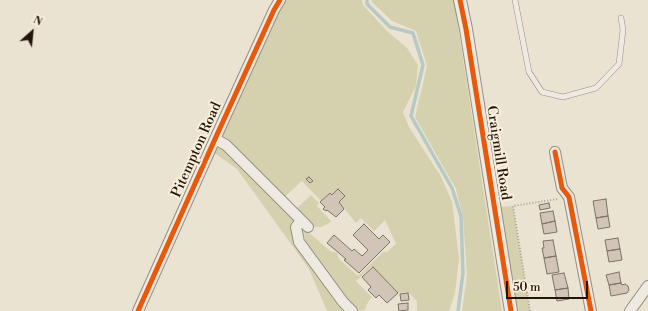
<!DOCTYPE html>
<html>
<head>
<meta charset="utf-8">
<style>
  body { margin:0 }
  #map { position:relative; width:648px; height:311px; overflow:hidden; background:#eae3d2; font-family:"Libre Bodoni",serif }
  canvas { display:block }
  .north { position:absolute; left:12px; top:12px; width:40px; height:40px; -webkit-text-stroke:3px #f8efdb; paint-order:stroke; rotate:27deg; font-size:11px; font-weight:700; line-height:16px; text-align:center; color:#24150b }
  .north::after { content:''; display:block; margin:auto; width:14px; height:18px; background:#24150b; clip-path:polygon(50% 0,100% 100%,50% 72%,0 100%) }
  .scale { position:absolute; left:506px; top:281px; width:82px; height:18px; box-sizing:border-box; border:2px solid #24150b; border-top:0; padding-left:5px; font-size:12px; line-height:14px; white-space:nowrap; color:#24150b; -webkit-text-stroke:3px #f8efdb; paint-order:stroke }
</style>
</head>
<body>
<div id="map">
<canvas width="648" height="311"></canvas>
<div class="north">N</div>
<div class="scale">50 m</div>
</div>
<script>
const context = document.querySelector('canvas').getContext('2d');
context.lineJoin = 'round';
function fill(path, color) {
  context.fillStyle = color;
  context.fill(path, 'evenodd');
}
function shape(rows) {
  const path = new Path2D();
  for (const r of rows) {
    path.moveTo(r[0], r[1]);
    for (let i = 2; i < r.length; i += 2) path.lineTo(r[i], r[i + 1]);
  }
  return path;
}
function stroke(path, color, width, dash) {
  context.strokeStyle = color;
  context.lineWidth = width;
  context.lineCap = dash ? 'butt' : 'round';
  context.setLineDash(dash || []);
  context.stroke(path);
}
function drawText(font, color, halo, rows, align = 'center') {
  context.font = font + ' "Libre Bodoni",serif';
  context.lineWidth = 4;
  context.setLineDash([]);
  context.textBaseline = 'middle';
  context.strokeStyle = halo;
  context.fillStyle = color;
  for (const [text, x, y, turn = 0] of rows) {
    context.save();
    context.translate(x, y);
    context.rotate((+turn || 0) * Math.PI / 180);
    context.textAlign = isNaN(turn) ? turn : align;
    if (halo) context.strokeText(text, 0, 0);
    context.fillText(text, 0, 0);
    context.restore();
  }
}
fill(shape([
  [285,0,362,0,363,5,387,31,407,48,418,65,416,86,403,112,409,127,440,175,452,201,459,258,455,293,449,311,417,311,417,301,408,292,398,293,372,266,356,281,372,297,368,302,365,310,357,311,345,299,306,245,304,232,306,230,330,251,337,253,339,259,358,276,384,251,386,253,396,244,385,220,374,231,361,218,356,223,339,202,345,196,338,189,332,195,329,193,321,201,302,181,282,199,223,136,224,128,282,4],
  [372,0,454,0,502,311,462,311,467,275,463,217,456,189,415,117,427,66,416,31,392,21,372,2],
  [217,148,223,148,295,221,292,226,347,311,327,311,309,269,237,169,213,152],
  [311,195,319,203,317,206,331,221,328,224,321,227,314,227,295,210],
  [513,206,530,311,516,311,501,207]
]), '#d5d1ae');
stroke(shape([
  [367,0,367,4,390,27,413,33,423,65,411,116,452,188,461,216,463,273,458,311]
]), '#b6c9c3', 3.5);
const building = shape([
  [309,177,313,181,310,183,306,179,309,177],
  [338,189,345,196,339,202,344,209,336,217,327,210,326,211,323,209,325,207,320,202,330,193,332,195,338,189],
  [606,199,608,216,596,218,593,201,606,199],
  [549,203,550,208,540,210,539,205,549,203],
  [553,211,555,221,542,224,540,213,553,211],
  [608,216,610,227,598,229,596,218,608,216],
  [555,221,557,232,544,234,542,224,555,221],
  [364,224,379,239,383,235,390,242,359,273,344,260,346,259,327,243,334,235,352,251,354,249,362,256,368,250,353,235,364,224],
  [618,238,620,249,607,251,605,240,618,238],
  [553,240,556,256,544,258,542,248,544,248,543,241,553,240],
  [620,249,622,260,609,262,607,251,620,249],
  [556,256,559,272,547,274,544,258,556,256],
  [373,267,398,293,387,303,379,295,376,298,368,290,371,287,362,277,373,267],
  [619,272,621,283,609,285,606,275,619,272],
  [564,273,568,288,555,290,552,275,564,273],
  [621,283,622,285,625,284,628,286,629,290,627,293,611,296,609,285,621,283],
  [568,288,569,299,557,301,555,290,568,288],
  [408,293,409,300,401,301,400,294,408,293],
  [408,303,408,310,399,311,398,304,408,303]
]);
fill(building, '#d2c5b7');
stroke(building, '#797369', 1);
const service = shape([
  [515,0,529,72,542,92,563,97,596,88,619,64,623,30,621,18]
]);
const minor = shape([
  [215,139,226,145,308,227],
  [555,152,562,188,569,197,591,311],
  [301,221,296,227,299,242,343,302,352,311],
  [138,311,215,139,274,10,280,0],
  [630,311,648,286]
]);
const tertiary = shape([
  [460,0,466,29,511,311]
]);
stroke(service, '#948e84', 6);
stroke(minor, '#948e84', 12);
stroke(tertiary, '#948e84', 14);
stroke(shape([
  [530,311,513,206,558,199]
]), '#a6a29b', 2, [1, 2]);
stroke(service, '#eeeae1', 5);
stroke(minor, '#eeeae1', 10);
stroke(tertiary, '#eeeae1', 12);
stroke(shape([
  [460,0,466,29,511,311],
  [555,152,562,188,569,197,591,311],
  [138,311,215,139,274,10,280,0]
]), '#e8590c', 5);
drawText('14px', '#24150b', '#f8efdb', [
  ["Pitempton Road",197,150,-66],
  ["Craigmill Road",498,153,81]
]);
</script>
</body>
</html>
